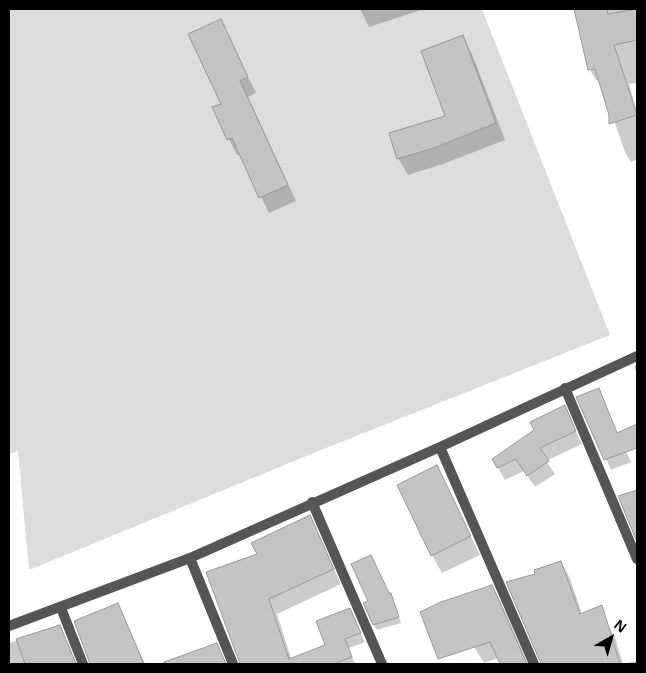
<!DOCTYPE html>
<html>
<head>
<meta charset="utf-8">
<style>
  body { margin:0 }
  #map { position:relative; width:646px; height:673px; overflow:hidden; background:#fff; font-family:"Noto Sans",sans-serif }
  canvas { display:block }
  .frame { position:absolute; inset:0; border:10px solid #000; pointer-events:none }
  .north { position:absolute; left:586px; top:613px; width:50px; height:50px; -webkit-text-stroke:4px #fff; paint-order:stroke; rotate:38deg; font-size:14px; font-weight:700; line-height:20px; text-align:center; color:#000 }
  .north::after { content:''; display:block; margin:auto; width:18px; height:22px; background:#000; clip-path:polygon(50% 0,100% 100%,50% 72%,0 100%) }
</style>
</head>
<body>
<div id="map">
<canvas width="646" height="673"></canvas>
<div class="frame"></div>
<div class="north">N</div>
</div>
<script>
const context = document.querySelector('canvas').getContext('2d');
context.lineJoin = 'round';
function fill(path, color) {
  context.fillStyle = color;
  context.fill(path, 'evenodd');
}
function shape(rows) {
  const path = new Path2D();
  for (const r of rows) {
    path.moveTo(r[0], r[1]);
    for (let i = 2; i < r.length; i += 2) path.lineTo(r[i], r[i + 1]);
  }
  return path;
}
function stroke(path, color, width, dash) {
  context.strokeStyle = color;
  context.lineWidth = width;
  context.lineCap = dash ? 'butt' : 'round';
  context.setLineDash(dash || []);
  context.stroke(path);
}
fill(shape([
  [9,9,482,9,610,335,316,452,29,570,18,451,9,454]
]), '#dcdcdc');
fill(shape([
  [360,9,421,9,421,10,369,27],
  [569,9,637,9,637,83,629,84,637,112,637,160,631,162,625,152,600,80,596,80,590,70,575,10],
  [220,20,256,93,248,97,296,201,269,213,241,154,237,155,214,108,222,104],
  [463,37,472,54,505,140,443,164,408,175,398,158,447,117],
  [637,364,637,374,634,366],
  [598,390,631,462,611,470,600,446],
  [564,407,582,444,546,461,555,474,535,487,524,471,505,480,493,459,536,430],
  [437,467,480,555,442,573,432,555],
  [310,517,341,584,277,614,293,664,240,664,259,555],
  [561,563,570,578,584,620,606,622,615,637,623,664,637,661,637,664,541,664,536,574],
  [492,586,501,602,528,664,501,664,498,658,484,663,474,647],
  [391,594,401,623,377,630,374,625,370,602],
  [118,604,145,664,90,664,91,662],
  [350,610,365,642,349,648,355,664,304,664,300,656,326,645],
  [60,627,77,664,9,664,9,643],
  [216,644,227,664,159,664]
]), '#0003');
const building = shape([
  [574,9,607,9,608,14,637,9,637,40,614,45,637,115,609,124,609,115,595,69,588,70,574,9],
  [221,19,248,77,240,81,288,185,259,198,232,138,227,140,212,107,221,104,188,34,221,19],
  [463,35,496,123,434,148,397,159,389,133,445,116,421,51,463,35],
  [599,388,617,433,637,424,637,448,604,460,576,397,599,388],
  [565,405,576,431,540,448,549,461,527,476,516,459,497,468,492,459,534,430,530,422,565,405],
  [437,465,471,536,431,556,397,485,437,465],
  [637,490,637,542,618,496,637,490],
  [310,515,334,569,269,599,289,659,325,645,316,621,350,608,361,633,345,639,352,657,334,664,240,664,206,572,257,554,251,543,310,515],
  [371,555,389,593,391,593,399,617,373,625,363,603,368,601,351,564,371,555],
  [561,561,580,614,602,605,620,664,541,664,506,582,535,574,534,570,561,561],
  [492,585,527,664,500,664,490,642,438,659,420,612,441,602,492,585],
  [118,603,144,664,90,664,74,621,118,603],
  [60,625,76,664,25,664,16,639,60,625],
  [217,643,226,664,165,664,164,662,217,643]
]);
fill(building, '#c4c4c4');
stroke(building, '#999', 1);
stroke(shape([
  [565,388,637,559],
  [440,447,534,664],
  [312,502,382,664],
  [190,558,233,664],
  [61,608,83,664],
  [9,626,190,558,440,447,637,356]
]), '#555', 10);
</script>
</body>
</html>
